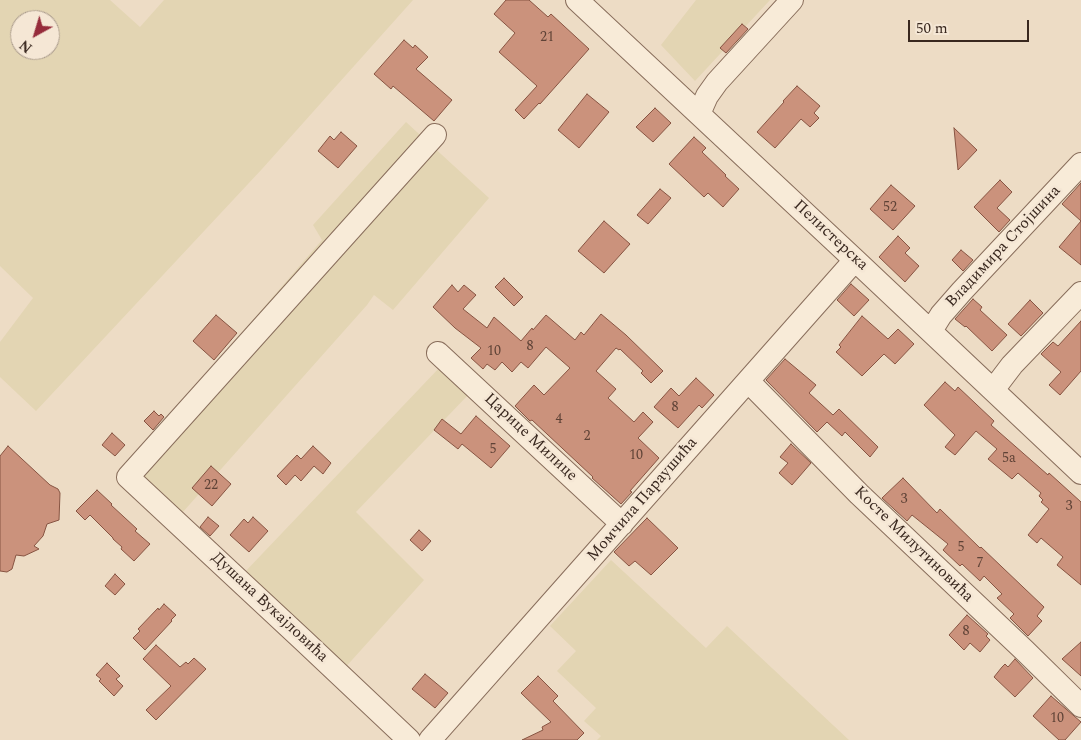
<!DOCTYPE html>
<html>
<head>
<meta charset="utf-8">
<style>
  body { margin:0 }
  #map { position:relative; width:1081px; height:740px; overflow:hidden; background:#eddcc5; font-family:Spectral,serif }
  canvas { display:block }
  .north { position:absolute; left:10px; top:10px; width:50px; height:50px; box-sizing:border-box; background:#f5e7d5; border:1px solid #aa9b8c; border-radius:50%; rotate:219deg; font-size:14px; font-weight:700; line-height:20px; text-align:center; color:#39281f }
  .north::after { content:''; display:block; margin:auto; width:18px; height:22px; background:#962c3b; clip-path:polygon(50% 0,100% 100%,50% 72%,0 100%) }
  .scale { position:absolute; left:908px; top:20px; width:121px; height:22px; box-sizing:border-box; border:2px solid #39281f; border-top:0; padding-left:6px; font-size:15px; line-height:18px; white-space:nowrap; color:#39281f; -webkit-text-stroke:4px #f5e7d5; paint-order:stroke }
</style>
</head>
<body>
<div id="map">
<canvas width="1081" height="740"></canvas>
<div class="north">N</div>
<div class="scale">50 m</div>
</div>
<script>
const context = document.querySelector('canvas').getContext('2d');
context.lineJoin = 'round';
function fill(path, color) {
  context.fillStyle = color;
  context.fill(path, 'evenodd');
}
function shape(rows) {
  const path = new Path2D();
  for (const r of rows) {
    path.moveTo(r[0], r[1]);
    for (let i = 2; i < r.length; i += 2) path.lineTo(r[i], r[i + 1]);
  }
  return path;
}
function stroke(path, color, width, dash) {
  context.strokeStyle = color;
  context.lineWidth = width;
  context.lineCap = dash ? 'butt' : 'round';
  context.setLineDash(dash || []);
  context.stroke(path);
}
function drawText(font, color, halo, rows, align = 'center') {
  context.font = font + ' Spectral,serif';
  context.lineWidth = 5;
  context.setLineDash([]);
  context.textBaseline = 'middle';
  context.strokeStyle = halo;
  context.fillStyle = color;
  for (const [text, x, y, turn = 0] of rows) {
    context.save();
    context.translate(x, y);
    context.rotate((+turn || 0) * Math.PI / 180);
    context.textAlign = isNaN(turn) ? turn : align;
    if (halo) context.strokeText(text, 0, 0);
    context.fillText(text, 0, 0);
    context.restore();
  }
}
fill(shape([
  [0,0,110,0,140,27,164,0,413,0,262,169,36,411,0,377,0,342,33,298,0,266],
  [20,20,50,20,50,50,20,50],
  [696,0,770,0,695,81,661,45],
  [406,122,489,198,393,310,374,295,367,305,182,513,126,467,322,240,313,225],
  [440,367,469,394,356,512,424,580,343,670,243,574],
  [611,560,706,648,727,626,849,740,597,740,601,736,584,721,596,708,557,671,576,651,550,626]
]), '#e3d5b3');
const building = shape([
  [506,0,529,0,548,17,551,14,589,49,540,104,539,103,524,119,515,110,537,86,499,52,515,33,494,14,506,0],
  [742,24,748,29,726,53,720,48,742,24],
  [404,40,413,48,415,45,428,57,416,69,452,100,434,121,393,86,391,89,374,74,404,40],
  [797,86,820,106,814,113,819,118,810,127,801,119,775,148,757,132,784,102,783,101,797,86],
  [587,94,609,112,579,148,558,130,587,94],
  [655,108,671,123,653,142,636,127,655,108],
  [954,128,977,150,958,170,954,128],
  [341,132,357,146,338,168,318,151,330,136,334,140,341,132],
  [694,137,706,148,702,152,726,175,725,176,739,189,723,207,708,193,704,197,669,164,694,137],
  [1000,180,1012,192,997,208,1010,220,999,232,974,207,1000,180],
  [1081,183,1081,221,1062,204,1081,183],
  [891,185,915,206,893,230,870,209,891,185],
  [660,189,671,198,648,224,637,215,660,189],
  [604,221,630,244,604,273,578,251,604,221],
  [1081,221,1081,265,1059,247,1081,221],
  [898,236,910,248,905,253,919,266,905,282,879,257,898,236],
  [961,250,973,260,963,271,952,260,961,250],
  [504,278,523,297,514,306,495,287,504,278],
  [851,284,869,300,854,316,837,300,851,284],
  [452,285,458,292,464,285,476,295,463,309,487,328,494,317,521,341,532,328,533,330,546,315,575,340,581,332,584,335,601,314,626,335,663,371,651,383,641,373,643,371,620,349,619,350,616,348,596,371,616,389,608,398,634,422,643,412,653,422,638,438,659,458,630,491,632,492,621,504,592,478,593,477,532,420,530,421,515,406,534,385,544,395,570,368,546,347,528,368,521,362,512,372,502,362,495,370,487,364,483,369,471,358,481,348,455,328,433,307,452,285],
  [973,299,982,307,980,310,1007,335,992,351,966,326,965,327,955,319,973,299],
  [1030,300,1043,313,1021,336,1008,324,1030,300],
  [216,315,237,333,214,360,193,341,216,315],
  [862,316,888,339,898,329,914,344,895,364,884,354,862,376,836,352,841,347,839,345,862,316],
  [1081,321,1081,371,1060,395,1049,385,1061,372,1041,354,1053,342,1058,346,1081,321],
  [785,359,816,385,809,393,833,415,839,409,878,447,870,457,845,432,842,436,827,422,817,432,766,380,785,359],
  [696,378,714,395,702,408,699,405,678,428,654,407,671,388,679,396,696,378],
  [945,382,955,391,958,387,994,421,991,425,1048,475,1049,473,1081,502,1081,585,1057,565,1063,557,1041,538,1037,543,1028,535,1049,509,1041,502,1043,500,1039,496,1041,493,1018,473,1012,479,988,459,997,449,976,431,955,455,945,447,955,435,924,405,945,382],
  [154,411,159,416,161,414,164,417,153,430,144,421,154,411],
  [476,416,510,446,491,468,462,444,458,449,434,430,442,419,461,434,476,416],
  [112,433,125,445,115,456,102,445,112,433],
  [791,444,811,463,792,485,779,473,788,463,780,457,791,444],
  [8,446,50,485,58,489,60,493,59,520,47,524,43,536,34,546,39,549,24,556,16,555,12,569,7,572,0,571,0,456,8,446],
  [313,446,331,463,323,474,314,466,301,481,295,475,286,485,277,476,297,455,301,459,313,446],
  [211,466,231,484,212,506,192,488,211,466],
  [903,478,937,513,940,509,980,548,981,547,1044,607,1037,616,1042,621,1028,636,1010,618,1014,614,997,598,1002,594,984,576,980,581,962,564,960,566,943,550,948,544,912,515,907,521,882,498,903,478],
  [97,490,112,504,111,505,137,529,135,531,150,544,134,561,121,549,122,547,113,539,113,538,90,515,85,520,76,511,97,490],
  [208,517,219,526,210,536,200,527,208,517],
  [253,517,268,531,249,552,230,535,244,519,248,523,253,517],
  [647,518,678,548,651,575,635,561,629,566,614,552,647,518],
  [419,530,431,541,422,551,410,540,419,530],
  [115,574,125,584,115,595,105,586,115,574],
  [164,604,176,615,171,620,172,621,145,650,133,638,140,631,138,629,158,608,159,610,164,604],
  [967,615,988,634,986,636,990,640,980,652,970,643,964,650,949,635,967,615],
  [1081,642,1081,676,1062,659,1081,642],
  [156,645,180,667,186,662,188,664,194,658,206,669,156,720,146,710,171,686,143,659,156,645],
  [1015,659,1033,678,1015,697,994,677,1002,667,1005,664,1008,667,1015,659],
  [107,663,120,676,116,679,123,686,114,696,99,681,101,679,96,675,107,663],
  [425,674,448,693,435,708,412,689,425,674],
  [538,676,558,696,553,701,584,733,577,740,522,740,543,730,542,727,551,722,521,693,538,676],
  [1051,696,1081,722,1065,740,1059,740,1033,716,1051,696]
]);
fill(building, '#cb927c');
stroke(building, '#875442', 1);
const minor = shape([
  [577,0,855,260,1081,473],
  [699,114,707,96,717,82,792,0],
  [931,331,941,315,962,291,1081,164],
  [438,353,622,524],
  [748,381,859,494,1024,650,1081,706],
  [993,390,1012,365,1081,293],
  [409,740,303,640,128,477,435,135],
  [430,740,855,260]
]);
stroke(minor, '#886d5b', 24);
stroke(minor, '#f8ebd8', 22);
drawText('14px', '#5e4236', null, [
  ["21",547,38],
  ["52",890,208],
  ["8",530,347],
  ["10",494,352],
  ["8",675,408],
  ["4",559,420],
  ["2",587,437],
  ["5",493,450],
  ["10",636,456],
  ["5a",1009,459],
  ["22",211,486],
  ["3",904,500],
  ["3",1069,507],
  ["5",961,548],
  ["7",980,564],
  ["8",966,632],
  ["10",1057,719]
]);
drawText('16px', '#39281f', '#f5e7d5', [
  ["Пелистерска",830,236,43],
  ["Владимира Стојшина",1004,247,-47],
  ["Царице Милице",530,438,43],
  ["Момчила Параушића",643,500,-49],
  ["Косте Милутиновића",913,545,44],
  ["Душана Вукајловића",269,608,43]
]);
</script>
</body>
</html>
